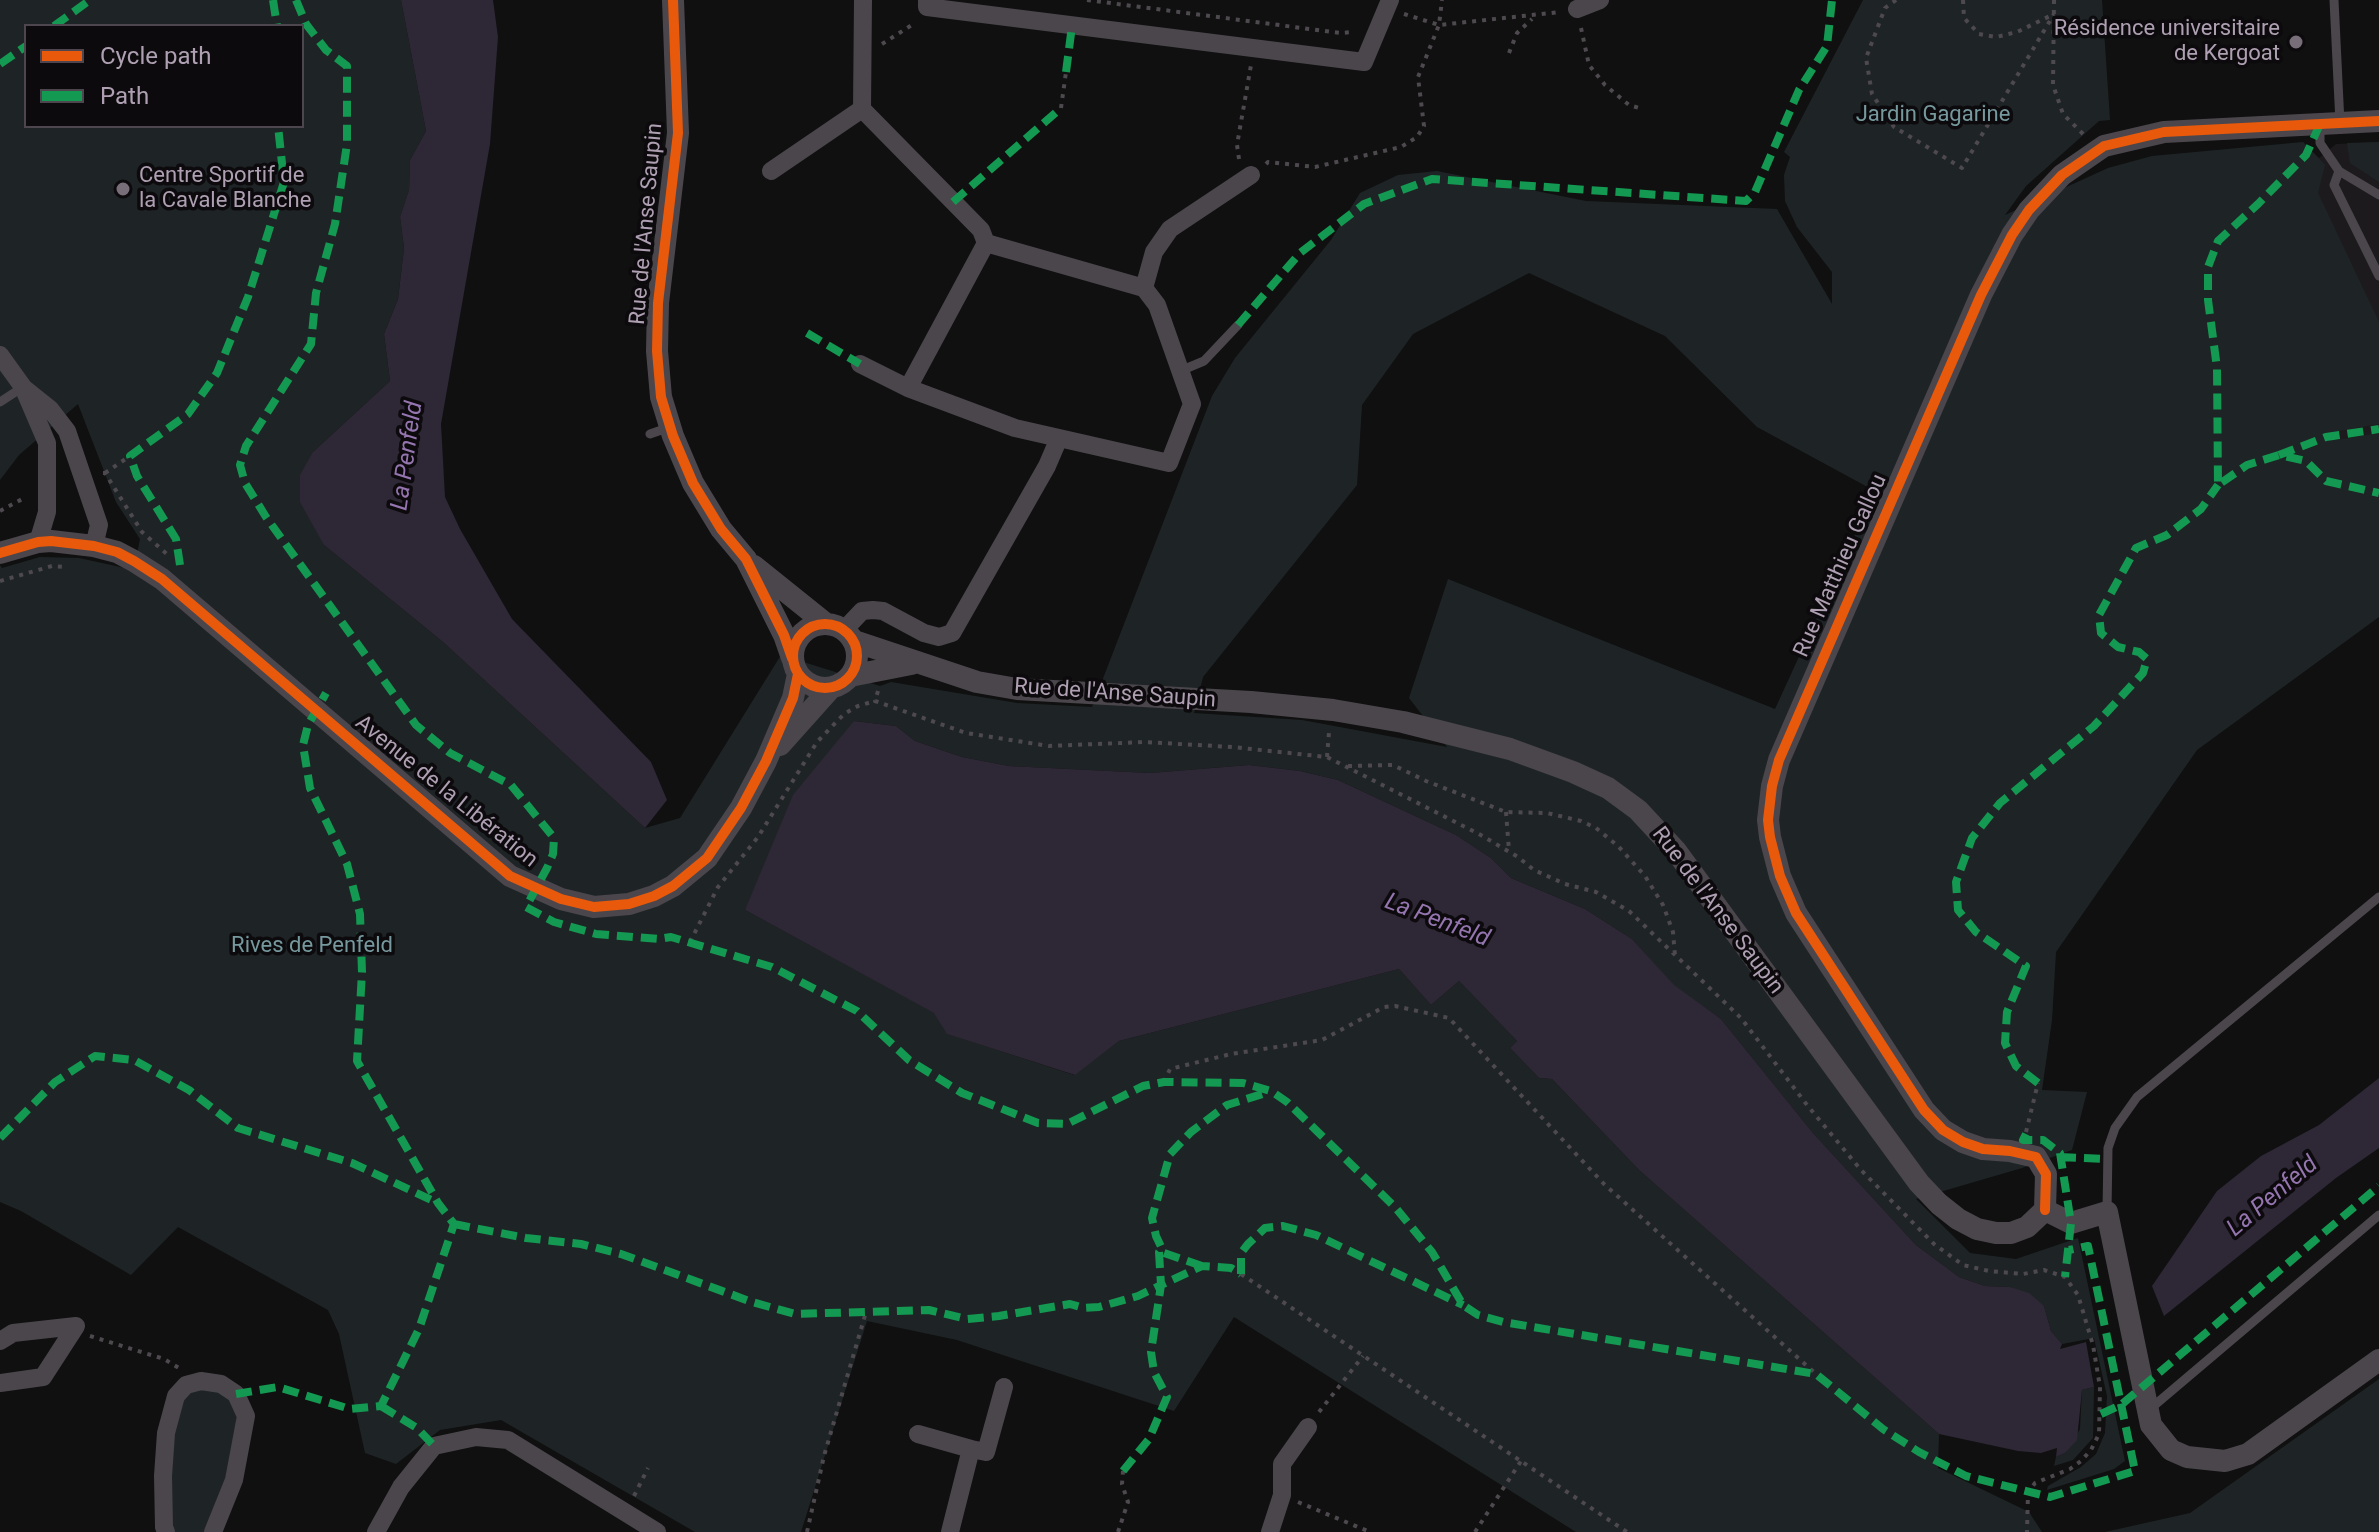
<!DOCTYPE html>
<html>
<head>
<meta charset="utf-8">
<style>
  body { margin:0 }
  #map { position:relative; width:2379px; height:1532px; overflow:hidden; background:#101010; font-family:Roboto,sans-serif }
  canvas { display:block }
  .legend { position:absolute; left:24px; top:24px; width:280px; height:104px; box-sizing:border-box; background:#0c0a0c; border:2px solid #4d464e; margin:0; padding:10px 14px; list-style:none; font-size:24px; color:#aea0b2 }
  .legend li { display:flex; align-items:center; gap:16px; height:40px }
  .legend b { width:40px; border:2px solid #4d464e }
</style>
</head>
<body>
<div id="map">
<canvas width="2379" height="1532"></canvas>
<ul class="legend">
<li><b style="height:10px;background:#e8590c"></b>Cycle path</li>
<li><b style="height:10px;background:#139951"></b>Path</li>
</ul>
</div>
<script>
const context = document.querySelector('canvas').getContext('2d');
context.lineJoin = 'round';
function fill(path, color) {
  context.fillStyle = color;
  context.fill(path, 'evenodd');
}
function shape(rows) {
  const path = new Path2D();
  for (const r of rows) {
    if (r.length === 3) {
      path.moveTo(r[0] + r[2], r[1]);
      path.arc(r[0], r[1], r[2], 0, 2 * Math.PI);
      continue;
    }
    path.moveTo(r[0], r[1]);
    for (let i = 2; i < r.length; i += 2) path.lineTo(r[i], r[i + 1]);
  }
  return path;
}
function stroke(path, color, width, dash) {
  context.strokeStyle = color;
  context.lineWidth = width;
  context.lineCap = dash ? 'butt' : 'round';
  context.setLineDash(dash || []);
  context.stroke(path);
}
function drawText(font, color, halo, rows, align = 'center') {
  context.font = font + ' Roboto,sans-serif';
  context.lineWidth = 7;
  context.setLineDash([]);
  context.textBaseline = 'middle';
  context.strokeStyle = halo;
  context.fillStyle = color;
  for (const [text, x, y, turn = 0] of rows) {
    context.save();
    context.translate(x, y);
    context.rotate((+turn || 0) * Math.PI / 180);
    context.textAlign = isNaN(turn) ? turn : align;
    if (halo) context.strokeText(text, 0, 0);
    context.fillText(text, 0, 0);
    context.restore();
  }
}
fill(shape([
  [2303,142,2319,158,2336,144,2379,142,2379,491,2337,440,2320,407]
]), '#1c1a1c');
fill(shape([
  [0,0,401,0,426,131,410,160,409,190,400,217,404,248,398,299,384,334,390,381,313,452,324,545,443,642,645,828,680,818,781,655,880,686,891,682,1017,703,1092,707,1212,396,1235,358,1331,240,1360,193,1398,175,1437,171,1586,201,1777,209,1832,304,1832,272,1797,227,1785,201,1784,175,1790,157,1784,152,1863,0,2102,0,2110,120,2099,121,2026,186,2005,215,2108,168,2152,156,2303,142,2325,165,2318,193,2379,322,2379,424,2333,432,2337,440,2379,433,2379,617,2197,750,2056,952,2052,1020,2042,1090,2087,1092,2072,1150,2022,1168,1916,1199,1970,1253,2016,1259,2078,1238,2125,1461,2114,1469,2047,1490,2048,1486,2081,1467,2096,1454,2105,1433,2107,1396,2094,1338,2062,1344,2051,1331,2044,1306,2010,1287,1985,1286,1959,1277,1916,1245,1813,1133,1721,1019,1674,986,1632,939,1585,909,1511,878,1491,858,1456,835,1338,780,1300,771,1249,765,1150,773,1009,766,962,757,915,741,896,726,854,721,745,910,935,1013,948,1034,1074,1075,1119,1041,1399,969,1431,1005,1459,981,1517,1041,1510,1048,1539,1078,1552,1079,1639,1170,1939,1434,1938,1468,2029,1512,2042,1532,1576,1532,1234,1317,1174,1411,957,1340,867,1321,801,1532,695,1532,501,1420,440,1430,396,1464,365,1453,339,1334,328,1310,178,1227,131,1275,21,1211,0,1202,0,565,2,568,40,557,79,558,134,570,140,539,116,502,78,404,19,455,0,480],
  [26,26,302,26,302,126,26,126],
  [1529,273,1665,336,1757,427,1875,491,1775,709,1448,579,1409,698,1447,747,1302,720,1194,713,1203,677,1357,485,1362,405,1413,334],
  [2379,142,2379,182,2350,163,2347,143],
  [2379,1379,2379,1532,2105,1532,2190,1513],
  [221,1384,246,1416,213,1532,166,1532,176,1396],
  [2094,1387,2093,1438,2073,1460,2054,1466,2056,1457,2065,1453,2080,1429,2082,1390]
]), '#1e2426');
fill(shape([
  [401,0,493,0,498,37,490,144,441,424,445,497,460,529,512,619,651,762,667,800,645,828,443,642,324,545,300,502,300,475,313,452,390,381,384,334,398,299,404,248,400,217,409,190,410,160,426,131],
  [854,721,896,726,915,741,962,757,1009,766,1150,773,1249,765,1300,771,1338,780,1456,835,1491,858,1511,878,1585,909,1632,939,1674,985,1721,1019,1813,1133,1916,1245,1959,1277,1985,1286,2010,1287,2029,1293,2044,1306,2051,1331,2062,1344,2060,1349,2086,1342,2094,1387,2082,1390,2077,1440,2065,1453,2056,1457,2057,1448,2041,1453,2018,1451,1939,1434,1639,1170,1552,1079,1539,1078,1510,1048,1517,1041,1459,981,1431,1005,1399,969,1119,1041,1075,1075,947,1034,934,1013,745,910,793,795],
  [2379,1078,2379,1148,2336,1178,2164,1316,2152,1286,2217,1191,2261,1156,2319,1125]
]), '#2e2735');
stroke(shape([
  [1087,0,1340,33,1354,32],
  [1896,0,1885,8,1866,58,1872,94,1894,127,1962,168,2054,14],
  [1963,0,1964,18,1979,34,1996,37,2017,32,2052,15],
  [2054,0,2053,85,2063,114,2085,136],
  [1404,14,1439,25,1560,12],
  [1581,28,1589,65,1605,85,1629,105,1643,109],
  [882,44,915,23],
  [1509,53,1517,33,1532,19],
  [1061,108,1066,72],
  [1239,159,1237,145,1251,65],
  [1266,164,1268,162,1315,167,1401,147,1417,137,1424,126,1418,77,1439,25,1442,0],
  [103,473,105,473,142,532,168,555],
  [105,473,130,456],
  [0,511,26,497],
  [0,581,52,566,67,567],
  [878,691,875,701,966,733,1049,746,1145,742,1232,747,1327,757,1479,834,1518,857,1534,870,1565,884,1596,892,1629,911,1741,1018,1807,1105,1861,1170,1934,1244,1963,1265,1989,1271,2023,1274,2044,1270,2065,1277,2078,1295,2093,1345,2100,1387,2099,1434,2091,1450,2081,1461,2070,1469,2035,1483,2028,1493,2027,1532],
  [1327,757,1329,732],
  [1348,766,1393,765,1426,781,1506,812,1547,813,1581,821,1596,828,1618,846,1645,876,1663,905,1673,932,1675,956],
  [1506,812,1509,851],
  [690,942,718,887,758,837,817,742,844,714,858,706,875,701],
  [1164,1082,1170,1069,1231,1054,1322,1040,1384,1007,1395,1006,1449,1018,1604,1184,1816,1374],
  [2026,1132,2038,1083],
  [1241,1274,1627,1532],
  [90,1336,164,1359,179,1368],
  [1319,1412,1363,1356],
  [634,1496,648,1468],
  [1298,1502,1370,1532],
  [807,1532,824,1456,866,1312],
  [1118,1532,1128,1502,1122,1484,1123,1471],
  [1475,1532,1521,1461]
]), '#4d494e', 4, [4, 6]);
stroke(shape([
  [2334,0,2340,123],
  [2320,124,2320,143,2339,171,2379,195],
  [2339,171,2334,185,2379,276],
  [1180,371,1204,361,1238,325],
  [0,402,23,387],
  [650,434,670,427],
  [2107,1211,2108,1148,2115,1128,2137,1097,2379,897],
  [2150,1409,2379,1215]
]), '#4b464c', 9);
stroke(shape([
  [863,0,862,109,981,230,986,243,1144,288,1154,252,1170,229,1251,175],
  [927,0,927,7,1364,62,1390,0],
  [1577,9,1600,0],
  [771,171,862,109],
  [986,243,908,388,1015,428,1169,463,1192,404,1157,305,1144,288],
  [0,355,23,387,47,443,47,512,38,542],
  [860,364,908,388],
  [25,389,50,409,67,431,99,525,94,546],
  [844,630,862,611,873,610,883,611,924,633,939,637,952,633,1047,466,1059,438],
  [0,1341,13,1333,76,1326,43,1377,0,1383],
  [918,1434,971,1449,950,1532],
  [971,1449,986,1452,1004,1387],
  [166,1532,164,1527,163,1476,166,1433,176,1396,186,1385,201,1381,221,1384,236,1394,246,1416,234,1480,213,1532],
  [376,1532,401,1487,434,1446,476,1437,508,1440,657,1532],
  [1270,1532,1282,1495,1282,1464,1308,1427]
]), '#4b464c', 18);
stroke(shape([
  [673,0,678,133,658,303,657,351,661,397,673,436,693,483,721,529,746,559,784,635,792,658],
  [0,553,38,542,51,541,94,546,117,552,134,561,162,579,510,876,561,899,594,907,629,904,654,896,673,886,707,858,741,808,766,761,793,698,798,674],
  [754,566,825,623],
  [825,656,32],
  [854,641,977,682,1017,689,1251,702,1333,710,1403,722,1510,749,1573,772,1608,788,1638,810,1676,851,1919,1183,1939,1204,1958,1219,1977,1229,1996,1233,2011,1233,2027,1227,2045,1210],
  [850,676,911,664],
  [780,745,831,688],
  [2045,1210,2046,1174,2036,1157,2010,1151,1983,1149,1963,1142,1943,1130,1924,1110,1796,913,1780,876,1770,837,1768,820,1772,786,1779,760,1981,295,2012,235,2029,210,2062,175,2104,146,2164,132,2379,121],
  [2045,1210,2071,1223,2107,1212,2151,1425,2171,1450,2187,1457,2225,1461,2248,1454,2379,1360]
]), '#4b464c', 22);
stroke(shape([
  [273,0,277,26],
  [296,0,306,24,326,50,347,66,347,144,335,224,316,293,311,344,246,446,240,465,245,483,266,517,416,725,450,753,511,785,554,838,553,854,547,868,526,907,554,922,596,934,659,939,671,937,772,967,857,1011,909,1060,962,1093,1038,1123,1067,1124,1143,1086,1164,1082,1243,1083,1271,1091,1287,1102,1395,1207,1432,1252,1463,1305,1478,1315,1503,1322,1816,1374,1883,1429,1919,1452,1966,1476,2050,1497,2135,1471,2088,1246,2069,1250],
  [54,26,90,0],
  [0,64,26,46],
  [1066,72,1072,26],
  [2320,124,2306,155,2258,204,2218,241,2208,267,2208,300,2217,368,2218,485,2247,465,2279,455,2306,461,2326,481,2379,493],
  [953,202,1061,108],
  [1238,325,1300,253,1364,204,1432,179,1746,201,1755,192,1799,90,1827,46,1832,0],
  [807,333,860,364],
  [2279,455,2326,437,2379,429],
  [180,565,176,539,137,476,130,456,188,414,217,373,248,297,284,182,278,126],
  [2038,1083,2016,1066,2005,1043,2007,1012,2026,966,1976,932,1958,910,1956,882,1972,838,2000,803,2094,726,2143,673,2147,659,2139,652,2118,647,2101,633,2099,615,2136,548,2167,535,2201,509,2218,485],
  [2026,1134,2023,1140,2043,1140,2060,1153,2071,1223,2065,1277],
  [0,1138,55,1082,95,1056,134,1060,189,1090,238,1128,352,1163,438,1203],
  [2060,1157,2107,1159],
  [454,1224,526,1238,581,1244,621,1254,752,1302,795,1314,929,1310,967,1319,999,1316,1070,1304,1084,1308,1099,1307,1138,1296,1161,1285,1159,1252,1162,1248],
  [1202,1266,1164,1253,1156,1236,1152,1218,1170,1154,1191,1132,1227,1105,1269,1092],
  [1241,1274,1241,1253,1248,1244,1265,1228,1283,1226,1316,1235,1463,1305],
  [236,1394,278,1387,350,1409,381,1406,419,1329,454,1224,438,1203,357,1061,362,972,360,914,347,864,310,788,303,745,308,725,326,693],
  [381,1406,417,1428,434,1446],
  [2101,1414,2121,1405,2379,1186],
  [1123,1471,1149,1439,1167,1397,1154,1372,1151,1352,1161,1285,1202,1266,1231,1268,1241,1274]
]), '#139951', 8, [16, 8]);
stroke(shape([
  [673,0,678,133,658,303,657,351,661,397,673,436,693,483,721,529,746,559,784,635,792,658],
  [0,553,38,542,51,541,94,546,117,552,134,561,162,579,510,876,561,899,594,907,629,904,654,896,673,886,707,858,741,808,766,761,793,698,798,674],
  [825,656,32],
  [2045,1210,2046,1174,2036,1157,2010,1151,1983,1149,1963,1142,1943,1130,1924,1110,1796,913,1780,876,1770,837,1768,820,1772,786,1779,760,1981,295,2012,235,2029,210,2062,175,2104,146,2164,132,2379,121]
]), '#e8590c', 10);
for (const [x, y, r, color] of [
  [2296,42,8,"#776e79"],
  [123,189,8,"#776e79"]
]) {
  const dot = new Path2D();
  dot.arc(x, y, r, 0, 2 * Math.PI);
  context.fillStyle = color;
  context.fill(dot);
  stroke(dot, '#0c0a0c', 3);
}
drawText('22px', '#aea0b2', '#0c0a0c', [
  ["Résidence universitaire",2280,29],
  ["de Kergoat",2280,54],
  ["Centre Sportif de",139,176,"left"],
  ["la Cavale Blanche",139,201,"left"]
], 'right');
drawText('22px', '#76999e', '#0c0a0c', [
  ["Jardin Gagarine",1933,115],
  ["Rives de Penfeld",312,946]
]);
drawText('22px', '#aea0b2', '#0c0a0c', [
  ["Rue de l'Anse Saupin",647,224,-85],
  ["Rue Matthieu Gallou",1841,566,-66],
  ["Rue de l'Anse Saupin",1115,694,4],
  ["Avenue de la Libération",446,792,39],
  ["Rue de l'Anse Saupin",1717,911,53]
]);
drawText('italic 24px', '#9475af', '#0c0a0c', [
  ["La Penfeld",408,456,-82],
  ["La Penfeld",1437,921,21],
  ["La Penfeld",2273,1197,-40]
]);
</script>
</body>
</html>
